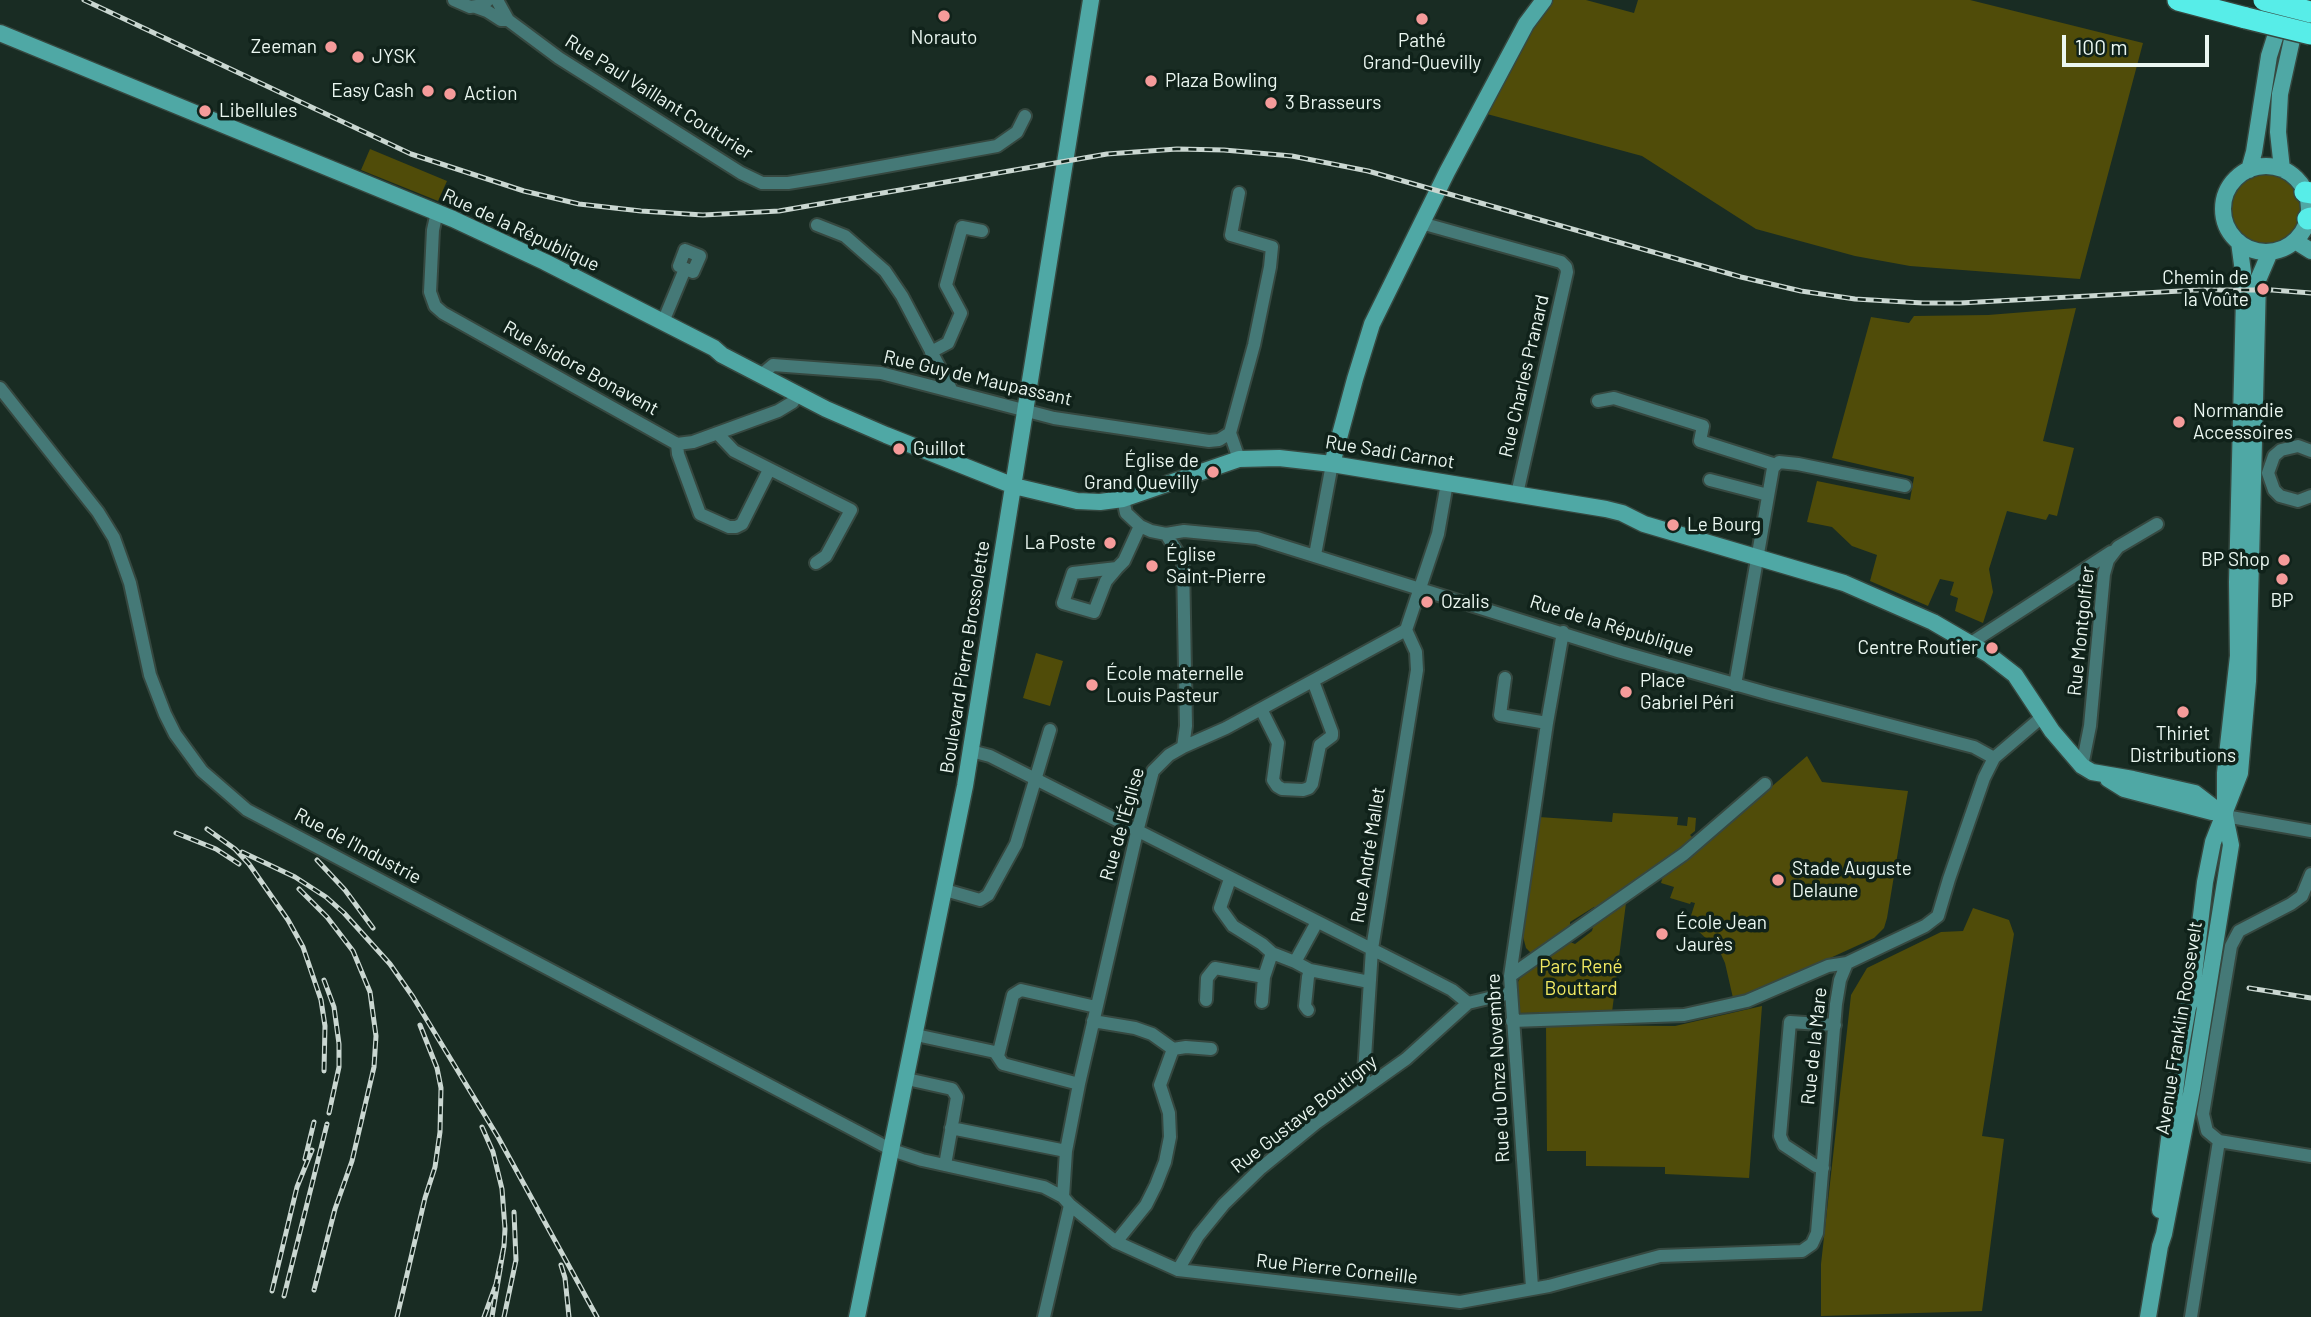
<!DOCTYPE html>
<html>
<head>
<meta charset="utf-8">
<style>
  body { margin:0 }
  #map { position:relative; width:2311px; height:1317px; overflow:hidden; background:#192c23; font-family:Barlow,sans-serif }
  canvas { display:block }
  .scale { position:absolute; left:2062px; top:35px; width:147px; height:32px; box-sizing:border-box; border:4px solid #ebf7f1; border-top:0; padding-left:9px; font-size:21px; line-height:24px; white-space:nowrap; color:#ebf7f1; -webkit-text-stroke:5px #10221a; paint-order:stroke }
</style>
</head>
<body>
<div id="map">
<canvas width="2311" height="1317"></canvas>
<div class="scale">100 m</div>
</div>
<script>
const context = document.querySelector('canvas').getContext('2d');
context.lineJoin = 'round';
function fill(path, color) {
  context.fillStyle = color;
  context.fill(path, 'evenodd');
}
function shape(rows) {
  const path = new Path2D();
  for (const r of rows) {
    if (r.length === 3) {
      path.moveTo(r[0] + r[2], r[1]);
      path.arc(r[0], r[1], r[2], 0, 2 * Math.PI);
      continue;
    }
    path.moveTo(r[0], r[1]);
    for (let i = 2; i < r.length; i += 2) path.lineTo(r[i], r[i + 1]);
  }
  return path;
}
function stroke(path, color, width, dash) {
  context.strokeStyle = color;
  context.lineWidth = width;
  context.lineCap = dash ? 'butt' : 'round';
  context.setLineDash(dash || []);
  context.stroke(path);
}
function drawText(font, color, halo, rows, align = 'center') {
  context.font = font + ' Barlow,sans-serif';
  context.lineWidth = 7;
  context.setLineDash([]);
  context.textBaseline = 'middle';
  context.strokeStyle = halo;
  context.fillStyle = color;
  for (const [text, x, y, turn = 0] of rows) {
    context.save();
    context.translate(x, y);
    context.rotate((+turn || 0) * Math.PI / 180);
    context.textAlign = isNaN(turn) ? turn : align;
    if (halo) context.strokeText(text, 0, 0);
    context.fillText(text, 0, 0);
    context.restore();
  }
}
fill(shape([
  [1552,0,1586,0,1634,13,1638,0,1970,0,2143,43,2080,279,1910,266,1855,256,1756,229,1642,156,1487,114,1537,20],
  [370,149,447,181,438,201,361,170],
  [2266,209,35],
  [2076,308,2043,441,2074,448,2057,516,2049,514,2046,520,2007,511,1989,569,1993,592,1983,623,1955,611,1958,598,1950,595,1954,582,1940,579,1928,606,1870,581,1877,555,1852,546,1832,527,1807,522,1817,481,1910,500,1914,477,1832,458,1871,317,1909,323,1914,316,1988,315],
  [1036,653,1063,661,1050,706,1023,698],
  [1807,756,1822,782,1908,791,1887,918,1884,928,1874,938,1758,991,1733,998,1725,963,1720,952,1689,922,1695,903,1691,902,1690,904,1670,898,1674,887,1661,883,1663,876,1689,858],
  [1613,813,1678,817,1677,825,1687,826,1688,817,1696,818,1695,831,1690,835,1694,839,1598,909,1594,907,1570,922,1570,928,1535,953,1530,952,1526,948,1522,933,1539,817,1612,822],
  [1626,903,1612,1012,1519,1013,1516,986,1520,978,1570,942,1575,944,1592,931,1593,927],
  [1973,908,2009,920,2014,934,1982,1136,2004,1139,1982,1311,1821,1316,1821,1264,1851,995,1867,968,1941,932,1963,931],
  [1762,1006,1749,1178,1665,1174,1665,1167,1586,1166,1586,1151,1547,1151,1546,1025,1675,1026]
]), '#504c09');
const street = shape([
  [454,0,470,7,483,5,488,0],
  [497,0,508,20],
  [476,7,487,11,501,20,508,20,559,58,741,173,762,183,788,183,825,177,997,146,1017,132,1025,116],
  [1239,193,1231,235,1272,247,1270,267,1254,345,1230,433,1239,459],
  [437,212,433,230,430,292,435,306,443,313,677,444,693,442,778,411,793,402,796,394],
  [1421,223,1561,262,1566,267,1567,272,1517,494],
  [817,225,845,236,885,271,902,296,952,391],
  [685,250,700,256,693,272,679,266,685,250],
  [663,322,685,269],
  [931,352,948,343,961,313,946,285,962,227,982,231],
  [761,375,773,365,881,373,1054,418,1209,441,1219,440,1230,433],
  [0,388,98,512,114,538,130,583,150,675,165,714,175,734,202,771,247,810,892,1150,922,1160,1044,1187,1063,1197,1070,1205,1116,1242,1178,1270,1460,1302,1549,1286,1660,1256,1802,1251,1812,1244,1817,1233,1836,1004,1840,980,1847,963,1925,926,1938,916,1949,879,1984,778,1994,758,2042,717],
  [1598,401,1614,398,1703,426,1700,441,1776,465],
  [717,433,734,451,851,510,826,556,816,563],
  [677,444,678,454,700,514,729,527,736,527,742,524,769,470],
  [2311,451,2298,446,2281,450,2274,456,2268,473,2274,490,2280,496,2298,501,2311,496],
  [1710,480,1768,495],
  [1166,534,1184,531,1257,538,1621,652,1770,694,1974,747,1994,758],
  [1315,555,1332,464],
  [1117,568,1106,581,1094,612,1063,603,1073,573,1117,568,1124,561,1140,526],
  [1971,643,2111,552],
  [1505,678,1500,715,1547,723],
  [1735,685,1773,468,1779,462,1798,464,1905,486],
  [1261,709,1278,743,1273,780,1277,786,1282,789,1303,790,1309,788,1312,784,1320,745,1332,736,1332,732,1313,681],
  [1183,747,1226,728,1406,630,1438,534,1447,483],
  [971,751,990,756,1421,974,1452,990,1468,1003,1510,993],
  [2082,766,2090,726,2104,574,2108,560,2118,547,2157,524],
  [2225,816,2311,831],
  [2311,874,2302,896,2291,904,2239,931,2231,946,2203,1114,2207,1131,2219,1141,2311,1156],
  [1230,879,1220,908,1233,926,1262,944,1272,953,1295,962,1310,970,1369,982],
  [945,890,980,900,988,895,1016,844,1050,730],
  [1295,962,1317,922],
  [1510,976,1684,854,1765,784],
  [1206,1000,1207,978,1215,968,1264,977,1272,953],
  [1262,1002,1264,977],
  [1308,1010,1305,1006,1308,977,1310,970],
  [1093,1021,1135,1028,1152,1034,1173,1049,1186,1047,1211,1049],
  [1512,1021,1684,1015,1747,1001,1828,966,1847,963],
  [916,1035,995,1052,1003,1064,1079,1084],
  [998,1056,1013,995,1021,990,1096,1007],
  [907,1079,952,1089,957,1097,945,1165],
  [1363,1089,1372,949,1417,670,1416,652,1406,630],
  [951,1128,1066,1151],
  [1823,1168,1816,1166,1784,1145,1780,1136,1790,1022,1835,1025],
  [1063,1197,1066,1151,1079,1084,1137,832,1153,771,1169,755,1183,747,1186,726,1183,561,1166,534,1151,531,1140,526,1126,513,1123,499],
  [1116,1242,1146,1205,1156,1185,1165,1162,1170,1137,1169,1113,1160,1085,1173,1049],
  [1178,1270,1198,1236,1224,1204,1261,1168,1316,1123,1406,1059,1468,1003],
  [1532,1287,1510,976,1547,723,1563,632],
  [1044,1317,1070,1205],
  [2191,1317,2219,1141]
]);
const secondary = shape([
  [0,33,453,219,545,262,714,348,722,355,826,409,886,435,1014,486,1077,501,1100,502,1123,499,1239,459,1279,458,1332,464,1606,509,1622,513,1644,524,1844,583,1933,622,1988,654,2015,675,2052,731,2082,766,2092,772,2133,779,2195,793,2225,816],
  [2266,209,43],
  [2282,169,2278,132,2280,94,2293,35,2308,0],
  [2249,170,2254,152,2269,56,2282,15],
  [2295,241,2311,251],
  [1332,464,1355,379,1372,324,1447,172,1526,24,1544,0],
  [2108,779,2124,789,2212,812],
  [2160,1210,2180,1052,2188,1007,2191,1000,2205,882,2213,842,2240,773,2248,681,2258,280,2270,252],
  [857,1317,965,786,1091,0],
  [2148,1317,2160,1246,2164,1234,2192,1089,2231,845,2225,816,2225,773,2238,656,2237,582,2244,298,2243,272,2239,242]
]);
const highway = shape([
  [2178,0,2246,18],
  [2305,192,2311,193],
  [2308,219,2311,218]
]);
stroke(street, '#364840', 16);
stroke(secondary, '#364840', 19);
stroke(highway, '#364840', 24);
stroke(street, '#457977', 12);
stroke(secondary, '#4fa8a5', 16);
stroke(highway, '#57ede8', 21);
const rail = shape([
  [84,0,411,154,524,191,579,204,641,211,703,215,779,211,1107,154,1177,149,1224,150,1292,156,1368,171,1741,277,1801,291,1855,299,1923,303,1960,303,2199,290,2272,290,2311,293],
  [207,829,235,849,249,864,288,920,303,947,321,1000,325,1026,324,1071],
  [176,833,216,849,239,864],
  [242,852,295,877,326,897,344,913,390,964,413,997,498,1137,597,1317],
  [317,860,345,890,373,928],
  [299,889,327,917,353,951,370,992,376,1036,374,1067,352,1161,335,1209,314,1290],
  [324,980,334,1007,339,1044,339,1067,329,1113],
  [2249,988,2311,998],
  [482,1127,493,1152,502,1189,505,1229,504,1246],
  [305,1159,314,1122],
  [561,1265,565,1278,569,1317],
  [272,1291,297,1187,312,1150],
  [284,1296,327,1124],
  [397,1317,425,1198,435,1167,440,1132,441,1088,437,1068,420,1025],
  [484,1317,496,1284,504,1246,492,1317],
  [504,1317,516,1260,514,1212]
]);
stroke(rail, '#cad7d1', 5);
stroke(rail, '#10221a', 2.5, [8]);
const highwayBridge = shape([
  [2264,0,2311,12],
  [2246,18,2311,34]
]);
stroke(highwayBridge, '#364840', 24, []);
stroke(highwayBridge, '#57ede8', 21);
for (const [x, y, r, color] of [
  [944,16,7,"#f59b9a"],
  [1422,19,7,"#f59b9a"],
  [331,47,7,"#f59b9a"],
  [358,57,7,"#f59b9a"],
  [1151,81,7,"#f59b9a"],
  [428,91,7,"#f59b9a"],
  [450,94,7,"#f59b9a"],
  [1271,103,7,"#f59b9a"],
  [205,111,7,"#f59b9a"],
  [2263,289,7,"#f59b9a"],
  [2179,422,7,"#f59b9a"],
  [899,449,7,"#f59b9a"],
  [1213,472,7,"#f59b9a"],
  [1673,525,7,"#f59b9a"],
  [1110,543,7,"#f59b9a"],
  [2284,560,7,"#f59b9a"],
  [1152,566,7,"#f59b9a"],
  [2282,579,7,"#f59b9a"],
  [1427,602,7,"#f59b9a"],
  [1992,648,7,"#f59b9a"],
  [1092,685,7,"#f59b9a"],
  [1626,692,7,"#f59b9a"],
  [2183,712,7,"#f59b9a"],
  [1778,880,7,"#f59b9a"],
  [1662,934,7,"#f59b9a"]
]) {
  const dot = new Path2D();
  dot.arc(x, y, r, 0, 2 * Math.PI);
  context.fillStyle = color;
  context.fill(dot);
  stroke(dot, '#10221a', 2.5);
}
drawText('19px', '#ebf7f1', '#10221a', [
  ["Norauto",944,38,"center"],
  ["Pathé",1422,41,"center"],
  ["Grand-Quevilly",1422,63,"center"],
  ["Zeeman",317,47,"right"],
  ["JYSK",372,57],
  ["Plaza Bowling",1165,81],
  ["Easy Cash",414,91,"right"],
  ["Action",464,94],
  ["3 Brasseurs",1285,103],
  ["Libellules",219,111],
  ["Chemin de",2249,278,"right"],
  ["la Voûte",2249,300,"right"],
  ["Normandie",2193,411],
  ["Accessoires",2193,433],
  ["Guillot",913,449],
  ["Église de",1199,461,"right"],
  ["Grand Quevilly",1199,483,"right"],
  ["Le Bourg",1687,525],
  ["La Poste",1096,543,"right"],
  ["Église",1166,555],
  ["Saint-Pierre",1166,577],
  ["BP Shop",2270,560,"right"],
  ["BP",2282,601,"center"],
  ["Ozalis",1441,602],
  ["Centre Routier",1978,648,"right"],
  ["École maternelle",1106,674],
  ["Louis Pasteur",1106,696],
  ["Place",1640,681],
  ["Gabriel Péri",1640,703],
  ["Thiriet",2183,734,"center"],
  ["Distributions",2183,756,"center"],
  ["Stade Auguste",1792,869],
  ["Delaune",1792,891],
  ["École Jean",1676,923],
  ["Jaurès",1676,945]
], 'left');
drawText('19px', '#ebf7f1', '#10221a', [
  ["Rue Paul Vaillant Couturier",659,97,32],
  ["Rue de la République",521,230,25],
  ["Rue Isidore Bonavent",581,368,29],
  ["Rue Charles Pranard",1524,376,-77],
  ["Rue Guy de Maupassant",978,378,13],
  ["Rue Sadi Carnot",1390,452,9],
  ["Rue de la République",1612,626,17],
  ["Rue Montgolfier",2081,631,-84],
  ["Boulevard Pierre Brossolette",965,657,-81],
  ["Rue de l'Église",1122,824,-74],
  ["Rue de l'Industrie",358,846,28],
  ["Rue André Mallet",1368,855,-81],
  ["Avenue Franklin Roosevelt",2179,1028,-81],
  ["Rue de la Mare",1814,1046,-84],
  ["Rue du Onze Novembre",1498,1068,-93],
  ["Rue Gustave Boutigny",1304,1114,-38],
  ["Rue Pierre Corneille",1337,1269,6]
]);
drawText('19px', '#f1e962', '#10221a', [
  ["Parc René",1581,967],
  ["Bouttard",1581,989]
]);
</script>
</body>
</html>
